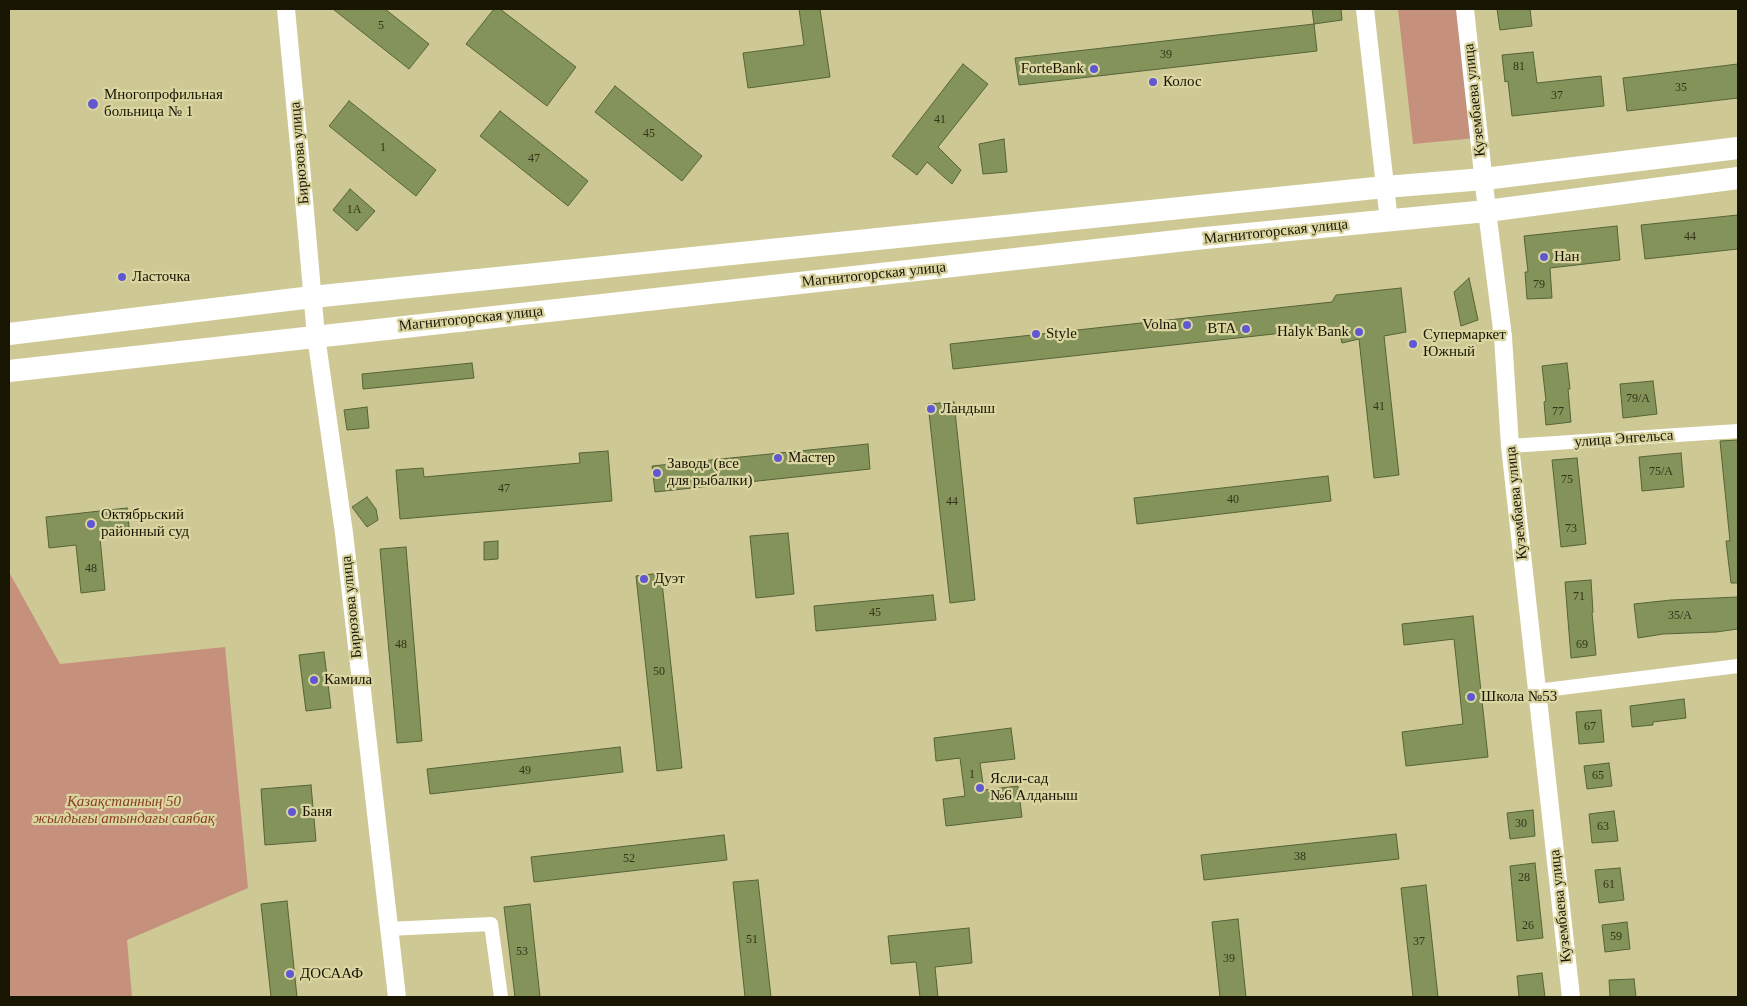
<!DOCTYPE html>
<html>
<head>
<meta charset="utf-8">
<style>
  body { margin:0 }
  #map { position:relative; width:1747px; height:1006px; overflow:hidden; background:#cec895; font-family:"Times New Roman",serif }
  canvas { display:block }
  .frame { position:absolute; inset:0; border:10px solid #181503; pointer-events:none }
</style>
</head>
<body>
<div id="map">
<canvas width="1747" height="1006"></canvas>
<div class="frame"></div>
</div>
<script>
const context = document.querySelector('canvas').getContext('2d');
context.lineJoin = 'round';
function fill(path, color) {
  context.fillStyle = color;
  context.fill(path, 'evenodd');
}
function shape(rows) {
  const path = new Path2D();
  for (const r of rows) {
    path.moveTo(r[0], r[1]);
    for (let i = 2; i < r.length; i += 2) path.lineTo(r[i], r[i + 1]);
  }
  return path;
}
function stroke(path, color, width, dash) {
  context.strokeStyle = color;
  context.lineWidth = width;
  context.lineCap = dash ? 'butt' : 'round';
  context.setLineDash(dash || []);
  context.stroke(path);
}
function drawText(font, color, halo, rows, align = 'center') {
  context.font = font + ' "Times New Roman",serif';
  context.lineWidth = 4.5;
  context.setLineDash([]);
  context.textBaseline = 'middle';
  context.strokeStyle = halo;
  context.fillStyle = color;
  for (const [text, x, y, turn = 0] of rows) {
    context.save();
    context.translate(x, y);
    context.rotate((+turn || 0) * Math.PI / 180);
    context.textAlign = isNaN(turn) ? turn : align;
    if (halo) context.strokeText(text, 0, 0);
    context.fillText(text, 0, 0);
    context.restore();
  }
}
fill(shape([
  [1398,9,1463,9,1476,138,1413,144],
  [9,572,60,664,225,647,248,888,127,940,132,997,9,997]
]), '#c5907c');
const building = shape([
  [333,9,385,9,429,44,409,69,333,9],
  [494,9,500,9,576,67,547,106,466,44,494,9],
  [799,9,820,9,830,77,748,88,743,53,804,45,799,9],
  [1312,9,1341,9,1342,20,1314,24,1312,9],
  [1497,9,1530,9,1532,26,1500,30,1497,9],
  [1314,24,1317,51,1019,85,1015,58,1314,24],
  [1533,52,1537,83,1601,76,1604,106,1512,116,1508,81,1505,82,1502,55,1533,52],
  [963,64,988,84,938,147,961,170,952,184,927,162,917,175,892,156,963,64],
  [1738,64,1738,98,1627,111,1623,78,1738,64],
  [615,86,702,156,682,181,595,112,615,86],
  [349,101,436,170,416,196,329,126,349,101],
  [500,111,588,181,568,206,480,136,500,111],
  [1004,139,1007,172,983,174,979,144,1004,139],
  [350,189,375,211,357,231,333,210,350,189],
  [1738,215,1738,249,1645,259,1641,225,1738,215],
  [1617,226,1620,260,1550,268,1552,298,1527,299,1525,272,1528,272,1524,236,1617,226],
  [1469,278,1478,320,1461,326,1454,292,1469,278],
  [1401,288,1406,332,1384,336,1399,475,1374,478,1359,339,1342,343,1338,327,953,369,950,344,1332,302,1336,295,1401,288],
  [472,363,474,378,363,389,362,374,472,363],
  [1567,363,1570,389,1568,389,1571,422,1546,425,1544,402,1546,401,1542,366,1567,363],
  [1653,381,1657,414,1623,418,1620,384,1653,381],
  [954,402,975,600,950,603,928,404,954,402],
  [367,407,369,428,347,430,344,410,367,407],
  [1738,440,1738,583,1731,583,1726,541,1730,541,1720,441,1738,440],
  [868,444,870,469,655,492,652,466,868,444],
  [608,451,612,501,400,519,396,470,423,468,424,477,580,463,579,453,608,451],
  [1681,453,1684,487,1642,491,1639,457,1681,453],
  [1577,458,1586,544,1561,547,1552,460,1577,458],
  [1328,476,1331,501,1137,524,1134,498,1328,476],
  [367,497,376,509,378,520,367,527,352,507,367,497],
  [127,508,130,535,100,538,105,590,81,593,76,545,49,548,46,517,127,508],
  [788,533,794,594,756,598,750,536,788,533],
  [498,541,498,559,484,560,484,542,498,541],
  [406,547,422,741,397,743,380,549,406,547],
  [661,573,682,768,657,771,636,576,661,573],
  [1591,580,1593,612,1592,613,1596,655,1571,658,1565,582,1591,580],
  [933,595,936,620,816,631,814,606,933,595],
  [1738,597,1738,629,1716,632,1663,634,1638,638,1634,604,1671,600,1738,597],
  [1473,616,1488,757,1406,766,1402,732,1463,724,1454,639,1404,645,1402,624,1473,616],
  [324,652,331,708,306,711,299,655,324,652],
  [1684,699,1686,718,1653,722,1653,725,1632,727,1630,706,1684,699],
  [1601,710,1604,742,1579,744,1576,712,1601,710],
  [1011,728,1015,759,980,763,984,790,1018,786,1022,817,946,826,943,799,965,796,960,758,936,761,934,738,1011,728],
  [620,747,623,772,430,794,427,769,620,747],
  [1609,763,1612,786,1587,789,1584,766,1609,763],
  [311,785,316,841,265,845,261,789,311,785],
  [1533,810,1535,836,1510,839,1507,813,1533,810],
  [1614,811,1618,841,1592,843,1589,814,1614,811],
  [1396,834,1399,859,1204,880,1201,855,1396,834],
  [724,835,727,860,534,882,531,857,724,835],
  [1535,863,1543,938,1517,941,1510,866,1535,863],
  [1620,868,1624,900,1599,903,1595,870,1620,868],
  [758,880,771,997,745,997,733,882,758,880],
  [1426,885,1438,997,1413,997,1401,888,1426,885],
  [287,901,297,997,271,997,261,904,287,901],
  [530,904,540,997,515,997,504,907,530,904],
  [1238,919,1246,997,1220,997,1212,922,1238,919],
  [1627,922,1630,949,1605,952,1602,925,1627,922],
  [969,928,972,963,935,967,938,997,920,997,916,962,891,964,888,936,969,928],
  [1542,973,1545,997,1519,997,1517,976,1542,973],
  [1634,979,1636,997,1610,997,1609,980,1634,979]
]);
fill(building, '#83935a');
stroke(building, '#566336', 1);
stroke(shape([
  [1510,446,1738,431],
  [1537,691,1738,666],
  [389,929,491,924,501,997]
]), '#fff', 14);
stroke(shape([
  [286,9,302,177,316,336,344,533,397,997],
  [1365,9,1389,221],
  [1465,9,1487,211,1503,337,1510,446,1571,997]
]), '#fff', 18);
stroke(shape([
  [9,334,312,297,1385,187,1484,179,1738,148],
  [9,371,1195,239,1487,211,1738,178]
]), '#fff', 22);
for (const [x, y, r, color] of [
  [1094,69,5,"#6058d0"],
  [1153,82,5,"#6058d0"],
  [93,104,6,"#6058d0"],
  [1544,257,5,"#6058d0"],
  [122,277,5,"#6058d0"],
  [1187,325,5,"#6058d0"],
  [1246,329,5,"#6058d0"],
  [1359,332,5,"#6058d0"],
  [1036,334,5,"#6058d0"],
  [1413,344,5,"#6058d0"],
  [931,409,5,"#6058d0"],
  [778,458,5,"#6058d0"],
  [657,473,5,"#6058d0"],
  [91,524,5,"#6058d0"],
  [644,579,5,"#6058d0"],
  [314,680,5,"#6058d0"],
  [1471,697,5,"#6058d0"],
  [980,788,5,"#6058d0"],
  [292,812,5,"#6058d0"],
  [290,974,5,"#6058d0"]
]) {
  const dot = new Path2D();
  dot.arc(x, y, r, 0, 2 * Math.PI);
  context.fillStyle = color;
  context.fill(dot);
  stroke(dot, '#dbd5a2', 2);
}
drawText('12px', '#333419', null, [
  ["5",381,26],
  ["39",1166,55],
  ["81",1519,67],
  ["35",1681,88],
  ["37",1557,96],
  ["41",940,120],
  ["45",649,134],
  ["1",383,148],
  ["47",534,159],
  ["1А",354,210],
  ["44",1690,237],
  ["79",1539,285],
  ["79/А",1638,399],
  ["41",1379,407],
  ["77",1558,412],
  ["75/А",1661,472],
  ["75",1567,480],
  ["47",504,489],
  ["40",1233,500],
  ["44",952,502],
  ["73",1571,529],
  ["48",91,569],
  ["71",1579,597],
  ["45",875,613],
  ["35/А",1680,616],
  ["48",401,645],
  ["69",1582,645],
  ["50",659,672],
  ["67",1590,727],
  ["49",525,771],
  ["1",972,775],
  ["65",1598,776],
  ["30",1521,824],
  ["63",1603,827],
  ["38",1300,857],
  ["52",629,859],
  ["28",1524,878],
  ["61",1609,885],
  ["26",1528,926],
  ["59",1616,937],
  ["51",752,940],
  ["37",1419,942],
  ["53",522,952],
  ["39",1229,959]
]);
drawText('15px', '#181503', '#dbd5a2', [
  ["ForteBank",1084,69,"right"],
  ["Колос",1163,82],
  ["Многопрофильная",104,95],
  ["больница № 1",104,112],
  ["Нан",1554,257],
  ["Ласточка",132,277],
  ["Volna",1177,325,"right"],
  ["BTA",1236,329,"right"],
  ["Halyk Bank",1349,332,"right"],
  ["Style",1046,334],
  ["Супермаркет",1423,335],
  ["Южный",1423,352],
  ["Ландыш",941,409],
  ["Мастер",788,458],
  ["Заводь (все",667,464],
  ["для рыбалки)",667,481],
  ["Октябрьский",101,515],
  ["районный суд",101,532],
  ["Дуэт",654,579],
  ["Камила",324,680],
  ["Школа №53",1481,697],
  ["Ясли-сад",990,779],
  ["№6 Алданыш",990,796],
  ["Баня",302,812],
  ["ДОСААФ",300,974]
], 'left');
drawText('15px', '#181503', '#dbd5a2', [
  ["Кузембаева улица",1475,100,-96],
  ["Бирюзова улица",300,153,-95],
  ["Магнитогорская улица",1276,232,-6],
  ["Магнитогорская улица",874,275,-6],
  ["Магнитогорская улица",471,319,-6],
  ["улица Энгельса",1624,439,-4],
  ["Кузембаева улица",1517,503,-96],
  ["Бирюзова улица",352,607,-96],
  ["Кузембаева улица",1561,906,-96]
]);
drawText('italic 15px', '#893e1f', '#dbd5a2', [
  ["Қазақстанның 50",124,802],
  ["жылдығы атындағы саябақ",124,819]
]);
</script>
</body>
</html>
